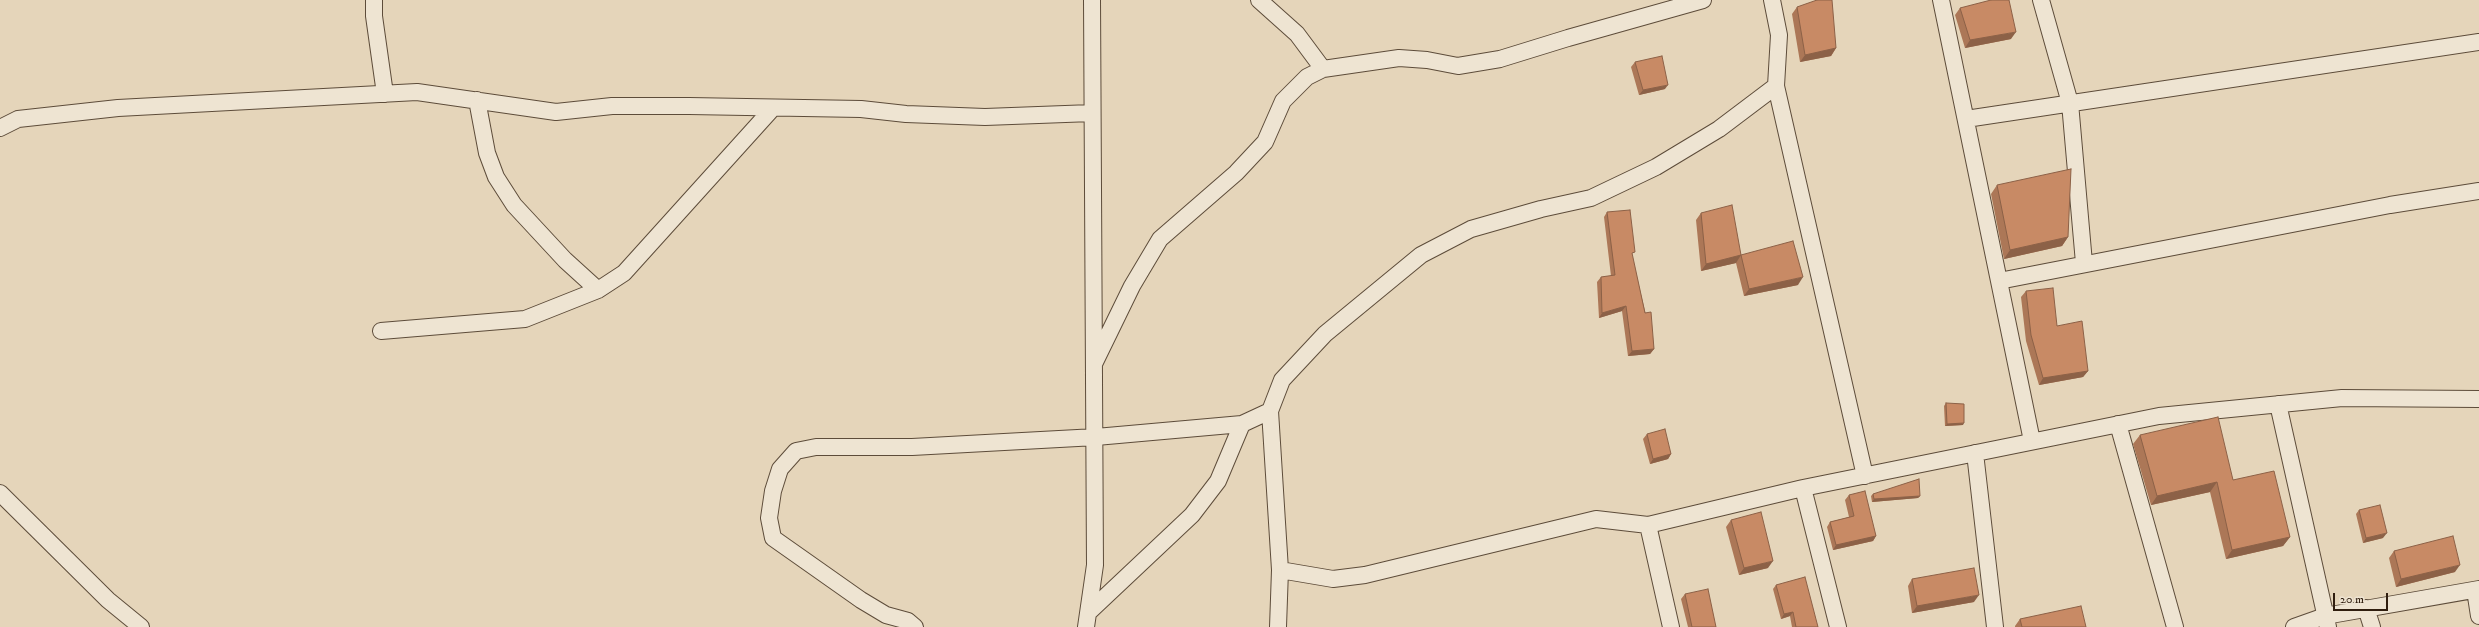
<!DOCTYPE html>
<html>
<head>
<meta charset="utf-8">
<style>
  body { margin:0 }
  #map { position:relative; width:2479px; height:627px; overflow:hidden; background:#e5d5ba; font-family:"IM FELL DW Pica",serif }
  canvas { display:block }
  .scale { position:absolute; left:2333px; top:593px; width:55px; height:18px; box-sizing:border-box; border:2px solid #301e0f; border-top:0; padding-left:5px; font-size:12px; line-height:14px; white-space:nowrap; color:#301e0f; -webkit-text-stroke:3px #eee4d2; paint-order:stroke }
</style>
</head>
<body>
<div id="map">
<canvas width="2479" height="627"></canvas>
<div class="scale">20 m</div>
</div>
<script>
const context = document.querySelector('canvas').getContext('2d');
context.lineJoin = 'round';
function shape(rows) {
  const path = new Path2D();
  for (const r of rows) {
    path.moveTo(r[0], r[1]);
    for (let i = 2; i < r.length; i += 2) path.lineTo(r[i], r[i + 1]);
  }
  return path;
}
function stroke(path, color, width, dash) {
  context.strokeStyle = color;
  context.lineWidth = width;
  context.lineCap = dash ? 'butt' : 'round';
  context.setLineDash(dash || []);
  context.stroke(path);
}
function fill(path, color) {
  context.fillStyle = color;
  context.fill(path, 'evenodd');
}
const street = shape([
  [374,0,374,16,385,94],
  [1259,0,1297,34,1323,69],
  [1772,0,1779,35,1776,86,1865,476],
  [1941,0,2032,441],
  [2041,0,2070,103,2084,263],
  [477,100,487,153,496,177,514,205,565,260,598,290],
  [1966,119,2479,42],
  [0,128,18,119,118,108,417,92,556,112,612,106,689,106,861,109,906,114,985,117,1092,113],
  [1999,281,2390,205,2479,191],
  [381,331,525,319,598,290,624,273,773,108],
  [1094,364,1132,286,1160,239,1236,173,1265,142,1283,101,1307,77,1323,69,1399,58,1427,60,1458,66,1500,59,1568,38,1703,0],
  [2278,404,2328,627],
  [1270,411,1280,570,1278,627],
  [2118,424,2175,627],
  [1975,453,1995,627],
  [1803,488,1838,627],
  [0,493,108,600,141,627],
  [1648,525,1671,627],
  [1280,570,1333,579,1365,575,1596,519,1648,525,1803,488,2159,416,2342,398,2479,399],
  [2475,590,2479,616],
  [2366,608,2372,627],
  [1089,612,1192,515,1218,481,1242,424,1270,411,1282,380,1325,334,1421,255,1471,229,1541,209,1591,198,1656,167,1719,129,1776,86],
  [915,627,908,621,886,615,861,600,773,538,769,518,773,491,780,469,796,451,816,447,912,447,1096,437,1242,424],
  [1086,627,1095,565,1092,0],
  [2294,627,2325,616,2479,589]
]);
stroke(street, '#5d4c3a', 18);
stroke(street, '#eee4d2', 16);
fill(shape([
  [1797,7,1836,48,1831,56,1800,62,1792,14],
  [1960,8,2011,39,1965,48,1955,15],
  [1635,62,1665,89,1639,95,1631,67],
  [1997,185,2068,237,2062,246,2004,259,1991,194],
  [1607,212,1632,256,1654,349,1650,354,1628,356,1622,311,1599,318,1597,282,1601,277,1611,276,1604,217],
  [1701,213,1741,255,1798,285,1744,296,1736,263,1701,271,1696,220],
  [2026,291,2057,326,2088,371,2083,377,2039,385,2026,341,2021,297],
  [1946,403,1963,425,1945,426,1944,406],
  [1647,434,1671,454,1668,459,1650,464,1643,439],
  [2140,435,2233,480,2290,537,2283,546,2226,559,2210,492,2151,505,2133,444],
  [1873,494,1920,496,1918,498,1872,502,1871,496],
  [1849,495,1876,536,1873,541,1833,550,1827,527,1830,522,1849,517,1845,500],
  [2359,510,2383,538,2363,543,2356,514],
  [1731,520,1768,568,1739,575,1726,527],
  [2394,551,2455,572,2396,587,2389,558],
  [1912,579,1974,602,1912,613,1908,586],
  [1776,585,1818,627,1792,627,1790,616,1781,619,1773,589],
  [1685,594,1716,627,1688,627,1681,599],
  [2020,619,2086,627,2015,627,2015,626]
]), '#ac7757');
fill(shape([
  [2016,32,2011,39,1965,48,1970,40],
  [1836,48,1831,56,1800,62,1805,55],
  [1668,85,1665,89,1639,95,1643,90],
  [2068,237,2062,246,2004,259,2010,250],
  [1741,255,1736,263,1701,271,1706,264],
  [1803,277,1798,285,1744,296,1749,289],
  [1626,306,1622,311,1599,318,1602,313],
  [1654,349,1650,354,1628,356,1632,351],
  [2088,371,2083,377,2039,385,2043,378],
  [1964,423,1963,425,1945,426,1947,424],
  [1671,454,1668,459,1650,464,1653,459],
  [2217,482,2210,492,2151,505,2157,496],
  [1920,496,1918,498,1872,502,1874,499],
  [2387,533,2383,538,2363,543,2366,538],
  [1876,536,1873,541,1833,550,1836,545],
  [2290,537,2283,546,2226,559,2232,550],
  [1773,561,1768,568,1739,575,1744,568],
  [2460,565,2455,572,2396,587,2401,579],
  [1979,595,1974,602,1912,613,1917,606],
  [1793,612,1790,616,1781,619,1784,614]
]), '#8c6147');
const building = shape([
  [1817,0,1832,0,1836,48,1805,55,1797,7,1817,0],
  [1991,0,2009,0,2016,32,1970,40,1960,8,1991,0],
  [1662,56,1668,85,1643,90,1635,62,1662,56],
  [2071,169,2068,237,2010,250,1997,185,2071,169],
  [1732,205,1741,255,1706,264,1701,213,1732,205],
  [1630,210,1635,252,1632,253,1645,313,1651,312,1654,349,1632,351,1626,306,1602,313,1601,277,1615,275,1607,212,1630,210],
  [1793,241,1803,277,1749,289,1741,255,1793,241],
  [2053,288,2057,326,2082,321,2088,371,2043,378,2031,335,2026,291,2053,288],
  [1946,403,1964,404,1964,423,1947,424,1946,403],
  [2218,417,2233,480,2274,471,2290,537,2232,550,2217,482,2157,496,2140,435,2218,417],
  [1665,429,1671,454,1653,459,1647,434,1665,429],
  [1919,479,1920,496,1874,499,1873,494,1919,479],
  [1865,491,1876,536,1836,545,1830,522,1854,516,1849,495,1865,491],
  [2380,505,2387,533,2366,538,2359,510,2380,505],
  [1761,512,1773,561,1744,568,1731,520,1761,512],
  [2453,536,2460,565,2401,579,2394,551,2453,536],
  [1974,568,1979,595,1917,606,1912,579,1974,568],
  [1805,577,1818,627,1796,627,1793,612,1784,614,1776,585,1805,577],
  [1708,589,1716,627,1692,627,1685,594,1708,589],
  [2081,606,2086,627,2022,627,2020,619,2081,606]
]);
fill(building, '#c88a65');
stroke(building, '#8c6147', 1);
</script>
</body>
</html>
